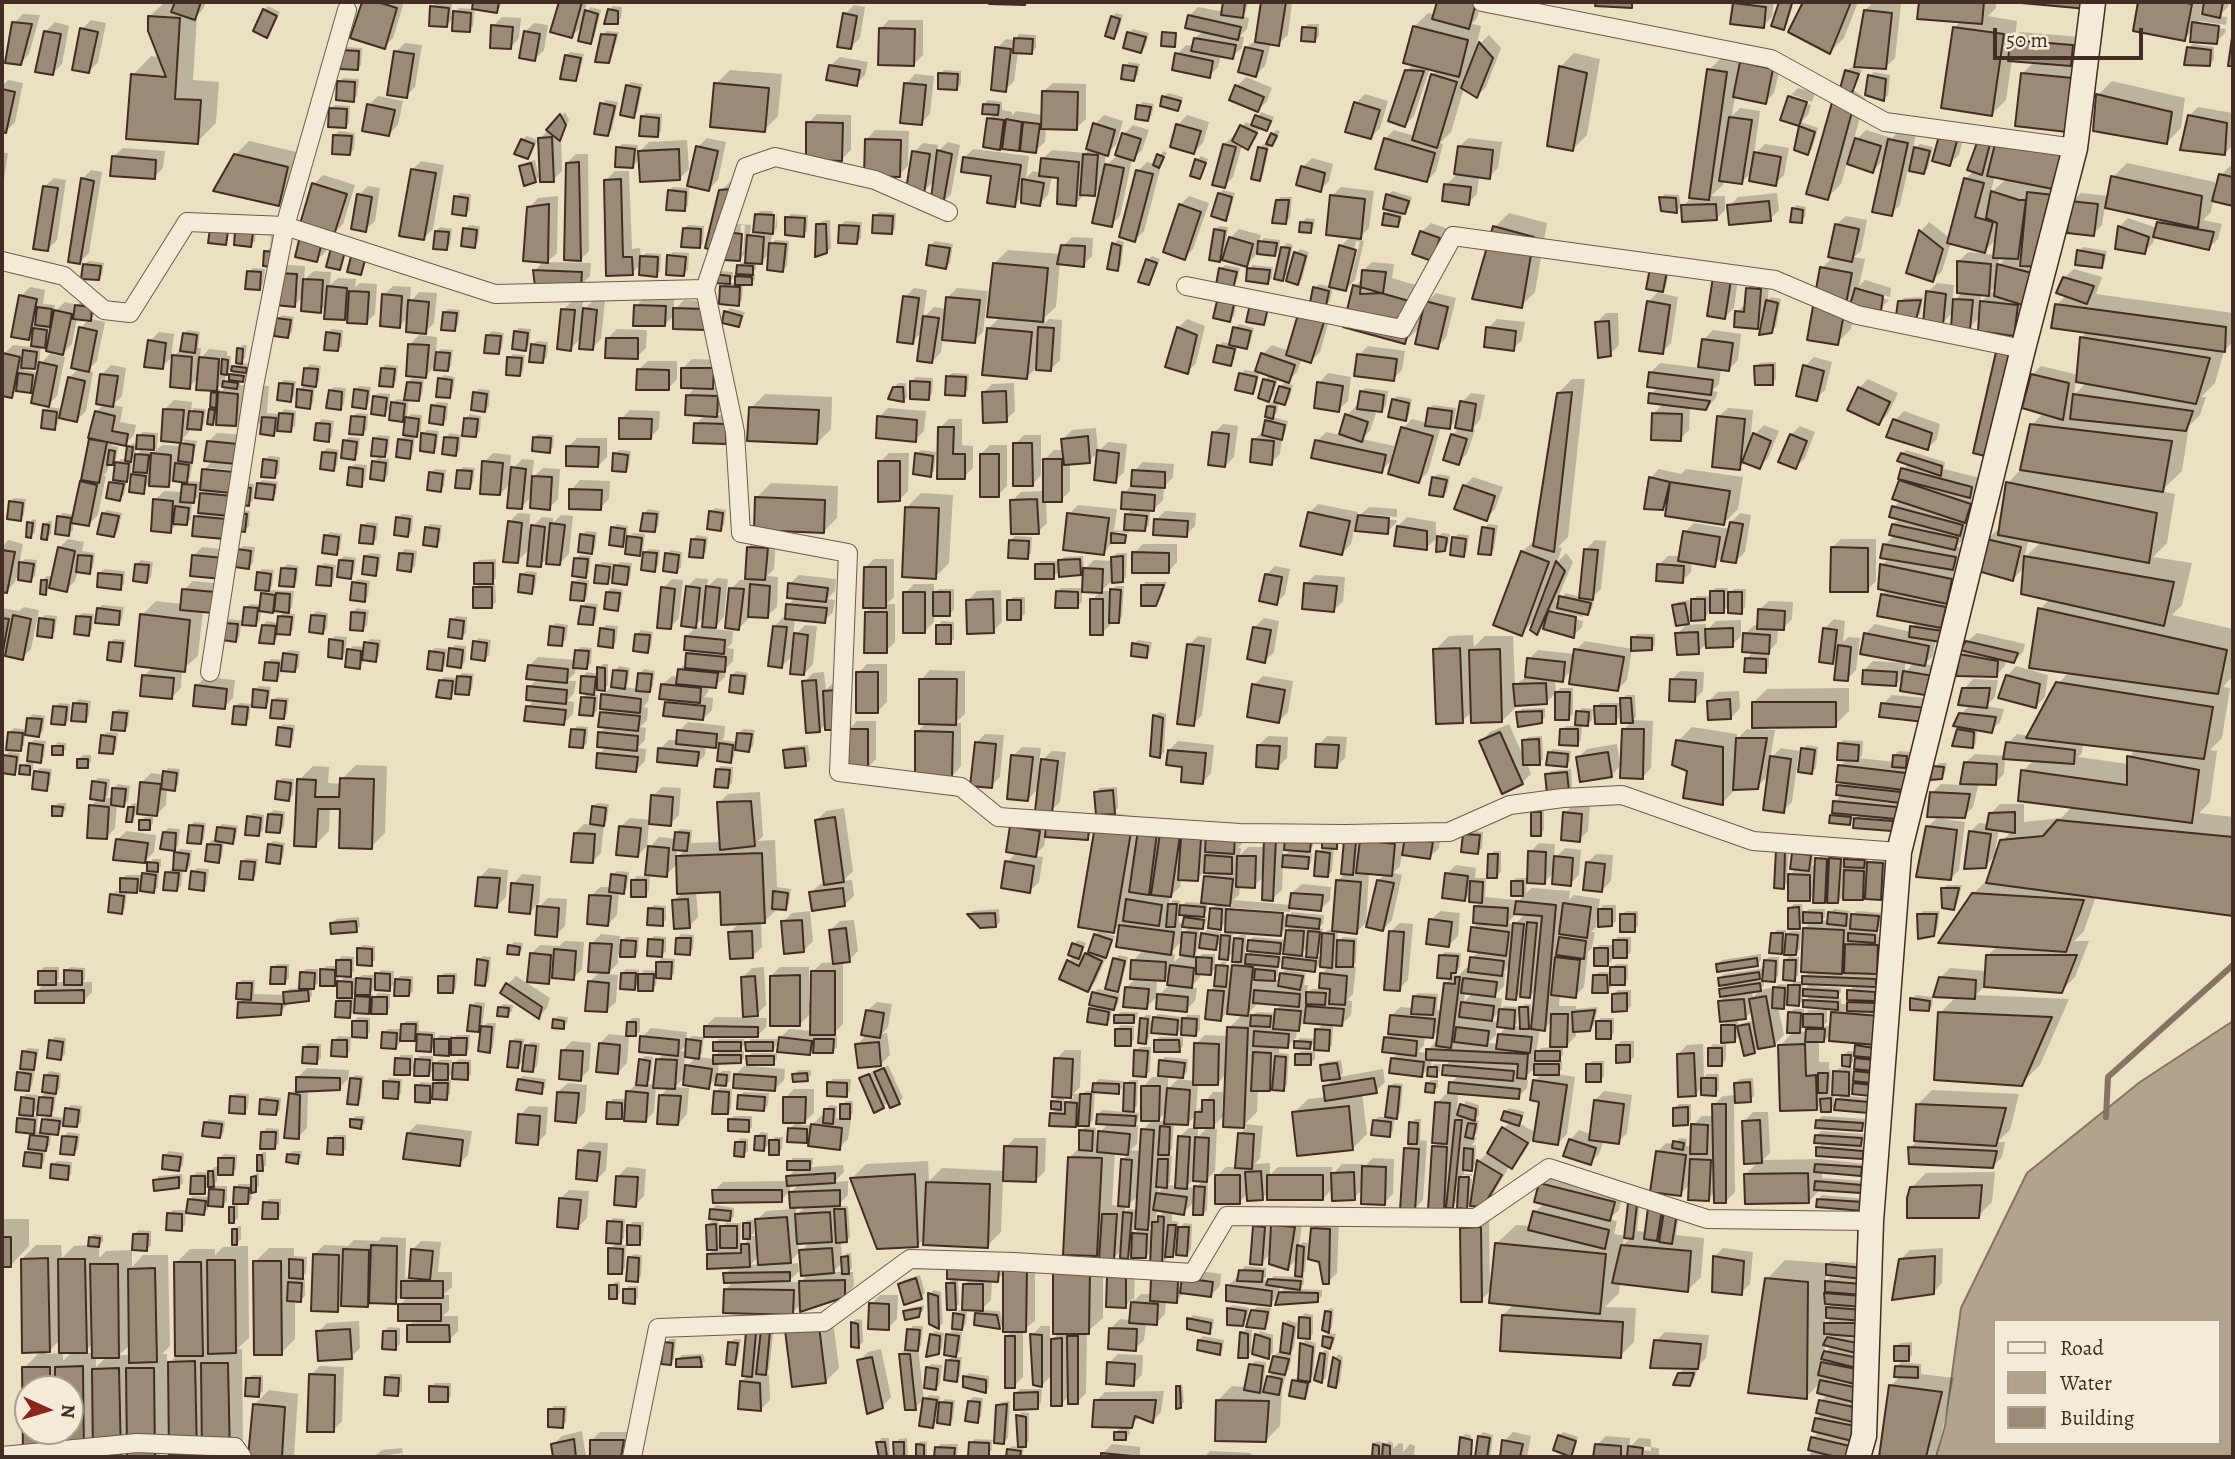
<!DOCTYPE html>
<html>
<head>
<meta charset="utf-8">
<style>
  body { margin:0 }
  #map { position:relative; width:2235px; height:1459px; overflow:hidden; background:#ece0c3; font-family:Alegreya,serif }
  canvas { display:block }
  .frame { position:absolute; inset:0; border:4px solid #412d23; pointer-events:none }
  .legend { position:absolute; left:1993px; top:1319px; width:228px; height:126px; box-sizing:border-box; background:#f3ebd8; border:2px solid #ac9f90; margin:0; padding:9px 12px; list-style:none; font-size:21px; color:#412d23 }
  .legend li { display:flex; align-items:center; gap:14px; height:35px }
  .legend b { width:35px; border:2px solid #ac9f90 }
  .north { position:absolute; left:14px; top:1375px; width:70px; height:70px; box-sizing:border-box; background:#f3ebd8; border:2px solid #ac9f90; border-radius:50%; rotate:94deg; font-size:19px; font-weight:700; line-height:28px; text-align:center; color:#412d23 }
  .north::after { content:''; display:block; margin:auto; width:24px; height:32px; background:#8f2418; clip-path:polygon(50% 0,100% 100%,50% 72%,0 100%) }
  .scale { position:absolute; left:1993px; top:28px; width:150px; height:32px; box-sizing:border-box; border:4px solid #412d23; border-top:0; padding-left:9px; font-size:21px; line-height:24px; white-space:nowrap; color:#412d23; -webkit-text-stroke:5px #f3ebd8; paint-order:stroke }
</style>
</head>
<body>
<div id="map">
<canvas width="2235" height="1459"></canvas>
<div class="frame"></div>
<ul class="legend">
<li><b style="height:9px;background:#f3ebd8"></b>Road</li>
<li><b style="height:19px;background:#b2a38d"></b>Water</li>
<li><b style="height:19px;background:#9a8a76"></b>Building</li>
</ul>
<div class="north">N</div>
<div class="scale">50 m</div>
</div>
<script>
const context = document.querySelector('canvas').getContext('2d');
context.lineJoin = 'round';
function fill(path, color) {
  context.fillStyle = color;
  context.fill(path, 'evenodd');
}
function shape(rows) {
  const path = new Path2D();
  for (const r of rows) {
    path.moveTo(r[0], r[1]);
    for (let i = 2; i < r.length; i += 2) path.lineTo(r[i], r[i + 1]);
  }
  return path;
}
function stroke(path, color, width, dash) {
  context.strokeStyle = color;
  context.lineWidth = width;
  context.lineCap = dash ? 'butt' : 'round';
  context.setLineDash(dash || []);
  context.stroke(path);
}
const water = shape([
  [2233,1021,2233,1457,1936,1457,1945,1426,1961,1308,2027,1173,2140,1082,2233,1021],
  [1995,1321,2219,1321,2219,1443,1995,1443,1995,1321]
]);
fill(water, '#b2a38d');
stroke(water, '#857463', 2);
fill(shape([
  [165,2,206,2,203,9,197,16,193,80,219,82,216,123,197,142,133,75,151,56,160,57,150,16],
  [363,2,404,2,393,38,384,47,352,37],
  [474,2,501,2,500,7,496,11,475,8,473,26,469,30,454,17,447,25,432,7,436,3,452,4,451,16,459,8,473,9],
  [561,2,587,2,584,14,591,7,601,10,594,38,590,42,584,24,572,36,552,31],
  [1225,2,1248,2,1246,12,1242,16,1249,18,1247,29,1240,36,1244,37,1242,48,1232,57,1221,55,1218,67,1209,76,1177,54,1186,45,1194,46,1195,38,1203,31,1189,16,1198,7,1224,12],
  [1262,2,1292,2,1288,35,1278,44,1271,43,1265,66,1256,75,1246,48,1257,39],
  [1439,2,1482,2,1477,18,1472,24,1481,26,1476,48,1489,35,1501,48,1486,87,1477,96,1464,88,1451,132,1440,143,1443,144,1436,171,1427,181,1385,139,1394,130,1415,136,1432,75,1438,70,1430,68,1414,116,1405,125,1406,71,1414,64,1414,27,1428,13,1435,15],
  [1736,2,1774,2,1772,17,1763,26,1734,4],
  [1780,2,1794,2,1787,24,1783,28,1774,24],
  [1805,2,1858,2,1844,38,1830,52,1791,32],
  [1874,2,1901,4,1895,58,1885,68,1865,10],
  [1921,2,1996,2,1996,8,1988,16,2017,21,2015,38,2020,32,2081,37,2079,55,2071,63,2086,65,2081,116,2022,74,2035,61,2012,59,2006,100,1992,114,1955,27,1961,21,1919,18],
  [2140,2,2229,2,2228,7,2219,16,2227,17,2226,25,2199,21,2199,25,2226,29,2225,33,2216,42,2193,30,2184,39,2135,29],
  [2203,3,2206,3,2204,14,2200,14],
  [854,5,865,7,860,38,851,47,845,14],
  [268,6,280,12,266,36,264,10],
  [613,6,622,7,621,18,617,22,609,10],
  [1116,13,1123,15,1118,33,1114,37,1112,17],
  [23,14,40,15,29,54,20,64,14,23],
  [502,17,521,18,519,38,510,48,493,26],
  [91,20,106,23,98,62,89,71,82,29],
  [889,20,923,20,923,55,914,64,880,29],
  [55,22,69,26,62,64,53,73,46,31],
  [534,23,548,25,544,50,535,59,525,32],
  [1308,24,1319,24,1319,36,1315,40,1304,28],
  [1133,29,1149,33,1145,47,1141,51,1129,33],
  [607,31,619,32,612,57,608,61,603,35],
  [1019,34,1036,35,1036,48,1032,52,1018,52,1014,81,1005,90,997,48,1006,39,1015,40],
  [405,43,422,45,415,87,406,96,396,52],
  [2193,44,2214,47,2214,60,2209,64,2189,48],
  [347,47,362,48,361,65,357,69,343,51],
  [570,52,584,54,579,75,575,79,566,56],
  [1574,53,1600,59,1587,135,1573,149,1560,67],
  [1751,53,1782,60,1774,93,1765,103,1735,96,1732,116,1740,108,1760,111,1754,155,1765,144,1789,148,1784,175,1775,184,1752,172,1742,182,1724,180,1723,185,1711,196,1725,196,1725,210,1716,219,1683,206,1691,198,1709,70,1723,56,1740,59,1739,65],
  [840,57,868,62,865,75,856,84,830,66],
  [1129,62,1140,64,1138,75,1134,79,1125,66],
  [1851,67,1862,70,1853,90,1865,98,1853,143,1866,130,1892,138,1899,131,1916,135,1912,151,1920,144,1933,147,1928,168,1924,172,1908,169,1900,205,1891,214,1886,157,1873,171,1847,163,1841,184,1827,198,1846,71],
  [730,70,782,74,778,116,764,130,716,84],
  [944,70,961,71,961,84,957,88,940,74],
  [1874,72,1890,75,1888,95,1884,99,1870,76],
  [915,74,934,76,930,114,921,123,906,84],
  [1246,77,1272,88,1267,101,1258,110,1237,86],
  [343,78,359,79,357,96,353,100,339,82],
  [8,80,23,83,15,122,6,131,2,131,2,86],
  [2112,81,2185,98,2181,128,2167,142,2098,95],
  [631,82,643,84,637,112,633,116,627,86],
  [1053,83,1086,84,1086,119,1076,128,1046,127,1045,142,1035,151,1004,147,1004,143,1000,148,989,119,995,113,984,104,988,100,1002,102,1002,110,1012,112,1012,116,1016,111,1043,115,1043,92],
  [1798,88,1815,93,1812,102,1792,95,1792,99,1811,105,1808,115,1801,122,1818,128,1812,149,1808,153,1796,149,1801,125,1782,119,1789,97],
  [1168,93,1183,97,1181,105,1177,109,1164,97],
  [1365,94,1388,101,1380,128,1371,137,1356,103],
  [378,96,403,101,398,125,388,135,369,105],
  [606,100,618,102,612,130,608,134,602,104],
  [1143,102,1154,104,1152,115,1147,119,1139,106],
  [335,105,350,106,349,123,345,127,331,109],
  [2198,107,2233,113,2233,145,2225,153,2189,116],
  [565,112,569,120,561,138,562,171,553,180,540,139],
  [1261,112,1274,117,1271,125,1267,129,1261,126,1248,148,1242,145,1233,177,1224,186,1225,144,1234,135,1236,136,1246,122,1253,126],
  [646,113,662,114,661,131,657,135,642,117],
  [817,114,851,115,851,150,842,159,808,123],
  [1104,115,1123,121,1116,145,1106,153,1104,167,1117,156,1124,134,1133,125,1149,130,1142,150,1132,159,1120,216,1111,225,1102,186,1094,194,1084,195,1075,204,1060,176,1052,176,1048,195,1039,204,1023,196,1014,205,993,175,964,158,973,149,1029,156,1026,178,1033,171,1042,173,1042,159,1052,150,1086,153,1090,149,1095,124],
  [1187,115,1209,122,1203,143,1194,152,1178,125],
  [1949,128,1965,132,1959,155,1949,164],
  [875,130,909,131,908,166,899,175,866,140],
  [1276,130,1280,131,1276,140,1272,144,1270,143,1263,175,1259,179,1260,148,1264,144,1268,145],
  [339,131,355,133,354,149,350,153,335,135],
  [527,136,537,140,532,153,528,157,522,140],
  [707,138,726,142,718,180,709,189,698,147],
  [1468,138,1502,142,1498,168,1489,177,1479,176,1477,194,1468,203,1446,185,1458,173,1459,147],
  [687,140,689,169,680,178,638,153,649,142],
  [2075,140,2022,325,2013,334,1980,317,1970,327,1954,311,1942,323,1928,292,1937,283,1954,285,1952,303,1963,292,1959,261,1968,252,1995,255,1997,239,1984,251,1951,242,1942,271,1933,280,1908,272,1921,231,1929,222,1950,238,1966,178,1974,171,1979,141],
  [1995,176,2007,178,1990,194],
  [1999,257,2007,257,1998,266],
  [1997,285,1996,293,1990,292],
  [1981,294,1989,294,1980,303],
  [249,141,301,153,293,191,279,205,235,155],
  [948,142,960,145,951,194,942,203,935,180,923,192,914,152,923,143,938,145,937,152],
  [622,144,638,145,637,162,633,166,618,148],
  [123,148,165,151,163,168,154,177,113,157],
  [1163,151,1167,153,1159,165,1161,166,1144,231,1135,240,1138,171,1147,162,1155,164],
  [2,153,8,153,2,192],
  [576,154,588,154,589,251,580,260,567,163],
  [1201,156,1208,159,1203,173,1199,177,1197,160],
  [1312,158,1333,164,1329,181,1320,190,1303,167],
  [535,160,539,177,535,181,521,167,525,163],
  [421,161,444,165,433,229,424,238,412,170],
  [2127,163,2215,182,2214,190,2217,190,2221,175,2230,166,2233,167,2233,204,2213,200,2211,212,2203,220,2222,224,2218,239,2209,248,2155,236,2153,243,2144,252,2119,227,2128,218,2157,228,2163,219,2105,206,2102,225,2093,234,2072,202,2081,193,2109,196,2113,177],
  [91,170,102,172,89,253,80,262,82,179],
  [615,171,629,171,632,249,640,248,641,258,646,253,661,254,660,271,656,275,641,264,632,273,608,274,606,180],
  [323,175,355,185,343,224,334,233,330,232,326,251,317,260,314,184],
  [54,178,66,180,57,240,48,249,44,187],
  [739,181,726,235,737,224,751,225,750,235,755,230,756,215,760,211,773,211,772,229,775,229,777,212,777,228,772,232,771,244,775,240,789,241,787,266,783,270,769,269,770,253,761,262,756,262,756,269,751,274,755,274,755,280,751,284,743,283,742,300,738,304,721,303,722,287,727,282,715,281,715,275,719,271,733,272,733,278,728,283,737,283,737,277,741,272,738,272,738,266,742,262,747,262,748,251,740,259,726,258,727,237,716,249,707,247,721,191,730,182],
  [741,225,745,225,743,252,739,252],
  [368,186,380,188,375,221,365,230,359,195],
  [673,187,689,188,688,205,684,209,669,191],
  [1341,187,1374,191,1369,228,1358,239,1364,241,1355,280,1346,289,1333,286,1330,301,1323,307,1332,310,1320,352,1311,361,1302,358,1297,372,1286,383,1293,385,1289,399,1285,403,1279,401,1277,413,1272,417,1288,421,1285,434,1282,437,1280,454,1271,463,1254,440,1263,431,1267,421,1271,417,1268,406,1272,402,1276,403,1280,387,1286,381,1278,378,1273,396,1269,400,1265,380,1270,375,1260,371,1256,388,1252,392,1241,374,1245,370,1256,372,1263,354,1272,345,1289,351,1312,304,1315,288,1319,284,1331,287,1341,246,1351,236,1332,196],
  [1356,241,1360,242,1350,281,1347,281],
  [1223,190,1235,193,1229,215,1225,219,1219,194],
  [1392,191,1412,197,1409,208,1403,212,1401,221,1397,225,1385,214,1391,209,1388,195],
  [460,193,471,194,470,210,465,214,456,197],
  [1777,193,1779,210,1770,219,1729,206,1738,197],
  [1665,194,1679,195,1681,207,1677,211,1661,198],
  [558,196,557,253,547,262,591,263,590,276,580,286,534,271,544,261,529,208,538,198],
  [1189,196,1209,203,1193,249,1184,258,1180,205],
  [1281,197,1292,197,1290,218,1286,222,1277,201],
  [1797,205,1806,207,1805,217,1801,221,1793,209],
  [879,212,896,213,895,229,891,233,875,216],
  [1509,213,1547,223,1535,292,1521,306,1495,227],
  [791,214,808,215,807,231,803,235,787,218],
  [1846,216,1867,220,1861,251,1854,257,1865,259,1859,286,1865,280,1891,288,1890,297,1860,288,1860,291,1889,300,1880,309,1856,304,1851,329,1837,343,1822,268,1834,256,1836,225],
  [1306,218,1315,219,1314,227,1310,231,1302,223],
  [830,220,831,248,827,252,818,225,822,221],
  [845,221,862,222,861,238,857,242,841,225],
  [1431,223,1448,229,1441,249,1432,259,1421,232],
  [469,225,480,226,478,242,474,246,465,229],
  [688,225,704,226,703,243,699,247,684,229],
  [1219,226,1228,227,1226,242,1239,229,1261,235,1259,243,1264,238,1280,240,1279,250,1275,254,1257,252,1255,256,1246,265,1226,254,1220,260,1215,230],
  [440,227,452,229,450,244,446,248,436,231],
  [241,228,256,229,255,241,251,245],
  [275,230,284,262,266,252,272,246,270,246,271,234],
  [1072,237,1093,238,1092,256,1083,265,1060,262,1056,307,1045,317,1045,323,1049,319,1062,320,1060,360,1051,369,1035,369,1027,377,988,329,1000,317,994,264,1008,250,1061,254,1063,246],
  [1118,240,1124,242,1121,265,1117,269,1114,244],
  [935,241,953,244,950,263,946,267,931,245],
  [1287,243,1293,245,1287,272,1289,272,1283,279,1283,247],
  [2083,247,2107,251,2105,262,2101,266,2079,251],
  [1300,249,1309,252,1302,279,1298,283,1296,253],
  [673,252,689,253,688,270,684,274,669,256],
  [1152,256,1160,259,1152,279,1148,283,1148,260],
  [89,261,104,263,102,275,98,279,84,265],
  [1372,262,1394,264,1392,278,1429,289,1425,304,1436,293,1456,298,1446,338,1437,347,1421,326,1405,342,1345,326,1355,286,1363,278,1363,271],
  [288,265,305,266,304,280,314,271,331,272,330,285,338,278,356,279,355,287,360,283,377,284,375,314,366,323,349,313,344,318,327,304,320,311,304,296,294,305,279,274],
  [1225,265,1240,268,1236,283,1232,287,1221,269],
  [1253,265,1273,267,1272,278,1268,282,1249,269],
  [253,268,265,269,263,284,259,288,249,272],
  [1670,268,1666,286,1660,293,1678,297,1671,343,1662,352,1648,302,1660,290,1648,288],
  [1723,269,1739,271,1734,308,1725,317],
  [2074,269,2102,277,2096,294,2233,313,2233,342,2224,351,2215,383,2201,397,2206,397,2200,415,2189,426,2182,471,2161,491,2175,494,2167,543,2153,557,2192,563,2182,605,2172,615,2233,629,2233,676,2223,687,2230,688,2222,738,2210,750,2217,751,2210,802,2199,813,2233,817,2233,915,2096,896,2084,931,2074,941,2089,941,2075,977,2061,991,1983,985,1983,988,1976,995,2069,999,2040,1065,2021,1084,1940,1013,1957,996,1940,978,1950,968,1986,971,1987,956,1998,946,1973,894,1989,878,2002,841,2012,831,1999,829,1994,857,1985,866,1970,832,1979,823,1989,824,1990,814,2000,804,2024,804,2024,822,2061,818,2073,806,2023,771,2034,760,2005,758,2004,774,1995,783,1979,782,1973,807,1964,816,1932,793,1941,784,1962,785,1965,763,1975,754,2006,756,2008,743,2017,734,2029,736,2058,684,2070,671,2040,609,2050,599,2025,567,2013,579,1988,539,1997,530,2000,531,2008,483,2022,468,2032,425,2044,412,2032,375,2041,366,2079,375,2082,337,2088,331,2057,305,2066,295,2064,278],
  [2076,380,2087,382,2074,395],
  [2029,539,2042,541,2024,558],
  [2083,743,2136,749,2129,757,2129,764,2078,757,2082,753],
  [1757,280,1769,281,1768,300,1771,297,1781,299,1776,327,1771,331,1763,321,1758,327,1737,312,1747,302,1747,289],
  [393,286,411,287,410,302,419,292,437,293,434,323,425,332,409,317,399,326,384,295],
  [30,287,45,290,43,304,55,305,54,312,65,302,78,305,80,302,96,304,94,315,91,319,105,322,97,361,87,371,93,372,86,411,77,420,59,416,58,424,54,428,44,411,49,407,63,409,69,378,79,368,81,328,89,319,77,318,72,344,63,353,49,341,45,346,41,345,39,364,35,368,25,366,24,370,36,372,35,381,37,381,41,363,52,352,52,354,65,357,57,396,48,405,37,384,30,391,18,390,11,396,2,394,2,367,4,354,13,345,33,347,34,332,28,338,21,296],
  [914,288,927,290,923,318,934,307,947,309,948,297,957,288,988,291,983,332,974,341,943,338,941,352,932,362,923,331,912,342,905,297],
  [645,297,674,298,674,310,684,300,714,301,674,327,675,315,665,324,636,306],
  [1923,297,1920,314,1916,318,1900,302,1904,298],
  [594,300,605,301,601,339,592,348,581,338,570,349,563,310,572,301,583,302,582,311],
  [1237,301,1234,316,1230,320,1218,302],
  [730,308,745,312,742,321,738,325,726,312],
  [448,309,460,310,458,325,454,329,444,313],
  [1606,313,1618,313,1619,345,1610,354,1597,322],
  [282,315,294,317,292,332,288,336,278,319],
  [1187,319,1205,326,1196,363,1187,372,1178,328],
  [1497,319,1525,322,1522,340,1513,349,1488,328],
  [1239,324,1254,328,1250,343,1246,347,1238,345,1234,360,1230,364,1219,346,1223,342,1231,344,1235,328],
  [519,328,531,329,529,345,525,349,515,332],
  [332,329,343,330,342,346,338,350,328,333],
  [617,329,647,330,646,348,637,357,608,338],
  [188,330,200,332,198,348,201,348,200,359,209,349,227,351,227,356,231,356,230,369,226,373,225,382,230,378,231,375,235,370,234,366,238,362,239,349,243,345,247,345,245,358,240,363,250,364,249,367,245,372,247,372,247,376,241,380,240,385,269,386,267,413,281,414,284,409,296,411,295,426,290,430,277,429,273,434,263,420,258,425,240,424,240,420,235,425,218,418,213,423,211,410,215,406,213,393,216,390,199,377,189,387,174,356,183,347,184,334],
  [225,381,224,386,227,386,220,393,220,389,217,389],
  [1713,330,1741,334,1738,360,1729,369,1721,368,1719,384,1712,391,1718,392,1715,399,1706,409,1690,407,1689,430,1680,439,1654,413,1664,403,1651,394,1658,387,1651,372,1660,363,1700,368,1704,339],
  [492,331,504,333,502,348,498,353,488,335],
  [159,332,174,334,171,358,162,367,150,341],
  [419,335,437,337,436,354,441,349,453,350,451,366,447,370,433,368,426,376,410,344],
  [537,341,548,342,547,357,542,361,533,345],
  [1368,346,1405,351,1402,370,1393,379,1359,355],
  [513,354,525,355,523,371,519,375,509,358],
  [1814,357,1832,362,1825,390,1816,399,1805,366],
  [692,359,722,360,721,378,712,387,726,387,726,406,717,415,735,415,734,433,725,442,696,424,705,414,687,396,696,387,683,368],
  [648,361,677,361,677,379,668,389,638,370],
  [1776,362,1776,379,1772,383,1756,367,1760,363],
  [310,364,321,366,319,381,315,385,313,403,309,407,299,390,304,385,306,368],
  [386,364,398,366,396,381,392,386,382,368],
  [111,365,126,368,122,396,113,405,123,407,120,422,136,425,134,435,125,444,113,441,112,446,118,447,116,460,112,464,109,463,107,472,103,476,106,476,98,515,89,524,73,521,73,530,69,534,58,517,63,513,75,515,81,482,85,479,83,478,96,412,104,404,102,374],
  [952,373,969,374,968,390,964,394,948,377],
  [1328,373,1351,377,1348,401,1338,410,1319,383],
  [444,375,455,377,453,392,449,396,440,379],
  [916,377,933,378,932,394,928,398,912,381],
  [412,378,424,380,422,395,418,399,409,398,407,416,403,420,392,406,384,414,374,397,378,393,390,394,389,407,397,399,406,400,408,382],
  [1572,379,1585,379,1568,537,1558,547,1562,548,1557,563,1566,553,1573,562,1556,602,1560,603,1565,593,1581,597,1586,549,1595,540,1606,541,1601,589,1591,599,1594,599,1592,609,1588,613,1584,612,1583,617,1553,610,1553,614,1583,621,1582,627,1573,636,1543,627,1537,633,1536,618,1521,634,1522,552,1536,539,1558,393],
  [1868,379,1898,393,1888,414,1879,423,1859,388],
  [284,380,296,381,294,396,290,400,280,384],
  [898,383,906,383,907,397,903,401,894,388],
  [1014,383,1015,411,1006,420,983,393,992,384],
  [359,386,371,387,369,403,365,407,355,390],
  [334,387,346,388,344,404,340,408,330,391],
  [1365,388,1388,391,1386,406,1382,410,1367,410,1376,413,1370,431,1362,439,1394,446,1392,455,1394,456,1403,428,1412,419,1427,423,1429,409,1433,405,1456,408,1454,423,1450,427,1441,426,1428,472,1419,481,1394,458,1381,471,1317,441,1326,432,1340,435,1347,415,1356,406,1359,407,1361,392],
  [479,389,490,390,489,406,485,410,475,393],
  [1471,393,1485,395,1480,420,1472,429,1475,430,1467,454,1458,463,1452,435,1460,427,1462,402],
  [765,394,832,397,831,429,817,443,751,408],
  [1397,396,1412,399,1409,415,1405,419,1393,400],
  [174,400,192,402,191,411,194,408,206,409,204,424,200,428,190,427,189,432,182,439,197,441,190,477,187,481,203,482,204,470,213,460,208,442,217,433,247,435,242,471,209,468,209,472,240,483,254,484,253,500,249,504,239,503,235,509,250,511,249,526,245,530,196,517,200,512,202,494,207,489,199,488,198,497,192,502,191,519,187,523,179,523,170,531,155,500,164,491,183,492,183,485,187,481,174,479,168,485,148,484,143,492,133,475,138,470,137,455,143,448,143,451,154,452,162,445,182,446,185,441,163,439,165,409],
  [437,402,448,403,447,419,443,423,433,406],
  [888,408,926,411,924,431,915,440,879,417],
  [1728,408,1753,410,1750,444,1755,434,1764,425,1779,431,1768,458,1759,467,1746,461,1739,468,1718,417],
  [630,410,660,411,659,428,650,438,621,419],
  [1904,411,1940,424,1937,439,1928,448,1895,420],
  [357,413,368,414,367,429,363,433,353,417],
  [411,414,422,415,421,431,415,435,413,453,409,457,399,440,405,436,407,418],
  [470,414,481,416,480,431,476,435,466,418],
  [322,419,334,421,332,436,328,440,318,423],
  [949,419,962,419,962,445,973,446,973,468,964,477,940,428],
  [1223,424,1238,426,1234,457,1225,466,1214,433],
  [1800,426,1815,432,1805,458,1796,467,1791,435],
  [1096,428,1098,452,1108,442,1127,444,1124,472,1115,481,1099,451,1089,461,1070,463,1070,491,1061,500,1046,500,1047,523,1038,532,1012,501,1021,492,1045,491,1045,459,1054,450,1064,450,1063,439,1072,430],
  [427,430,439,431,437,447,433,451,423,434],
  [143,432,158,433,157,449,136,447,135,456,130,460,132,460,131,476,127,480,124,495,120,499,111,482,115,478,117,463,121,459,127,460,129,447,133,443,138,444,138,436],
  [450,433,461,435,460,450,456,454,446,437],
  [538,434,554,435,553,447,549,451,534,438],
  [378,435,390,436,388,452,381,459,389,459,388,475,384,479,374,462,381,455,374,439],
  [1024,435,1041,435,1041,475,1032,485,1015,444],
  [349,437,360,438,358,454,354,458,345,441],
  [577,438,607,438,607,457,598,466,568,447],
  [990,445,1007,445,1007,486,998,495,981,454],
  [327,448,339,450,337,465,333,469,323,453],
  [619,450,631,451,629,467,625,471,615,454],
  [921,450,936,452,934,471,930,475,917,454],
  [1906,450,1945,462,1944,469,1980,478,1978,487,1973,493,1979,495,1969,525,1965,529,1964,539,1956,547,1964,548,1962,560,1952,569,1960,571,1950,617,1941,626,1946,627,1936,639,1933,656,1924,664,1942,667,1939,685,1904,676,1896,685,1864,670,1873,661,1905,663,1905,672,1914,663,1865,634,1875,624,1911,632,1912,627,1917,622,1882,595,1888,589,1882,565,1890,557,1884,545,1895,535,1893,524,1900,518,1894,507,1900,500,1894,498,1903,469,1909,464,1902,454],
  [493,453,511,455,510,472,522,459,534,460,532,478,543,468,560,469,558,499,549,508,532,496,521,507,512,482,500,494,484,462],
  [889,453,909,453,908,491,899,500,880,462],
  [269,456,280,457,279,473,275,477,265,460],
  [1143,462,1174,464,1173,477,1164,487,1163,500,1154,509,1124,493,1133,484,1134,471],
  [355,464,367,465,365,481,361,485,351,468],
  [463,467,475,468,473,483,469,487,459,471],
  [435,469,446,470,444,486,440,490,430,473],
  [1659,469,1681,474,1686,469,1743,477,1738,509,1724,523,1669,501,1662,509,1650,478],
  [1438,474,1450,476,1447,492,1443,496,1433,478],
  [1473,477,1503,487,1495,509,1486,519,1464,486],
  [262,480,278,482,276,494,272,498,258,484],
  [580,480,610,481,609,499,600,508,571,490],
  [771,483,838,486,837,518,823,532,757,497],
  [921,493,953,495,949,563,935,577,907,507],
  [14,498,26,499,24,515,20,519,10,502],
  [1318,504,1358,512,1351,544,1342,554,1309,513],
  [1078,505,1117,509,1114,530,1126,531,1127,515,1132,509,1132,511,1150,512,1149,525,1145,529,1130,528,1129,533,1114,532,1114,535,1128,536,1124,541,1113,541,1104,553,1069,514],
  [1369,507,1397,509,1397,517,1365,514,1365,518,1397,520,1396,523,1387,532,1357,518],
  [715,508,726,510,724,525,720,529,711,512],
  [648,509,660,511,658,526,654,531,644,514],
  [107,510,122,513,118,531,114,536,103,514],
  [1165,511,1196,513,1195,526,1186,535,1156,520],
  [518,513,530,514,529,530,542,517,553,518,553,523,561,515,573,516,569,554,560,563,549,557,540,565,530,549,517,561,509,522],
  [1740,513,1751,515,1745,552,1736,561,1724,555,1714,565,1692,561,1691,572,1682,581,1659,565,1668,556,1681,556,1685,532,1694,523,1730,529,1731,522],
  [402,514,413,515,412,531,408,535,398,518],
  [1407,517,1436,522,1436,539,1426,548,1398,526],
  [33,519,36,520,35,532,31,536,29,523],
  [49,521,52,521,51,534,46,538,44,525],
  [367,522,378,523,377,539,373,543,363,526],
  [430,524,442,525,440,541,436,545,426,528],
  [617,524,628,526,627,539,633,533,645,534,643,550,639,554,629,539,623,545,613,528],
  [1488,524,1498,525,1494,549,1490,554,1484,528],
  [586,531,597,532,595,548,591,552,582,535],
  [330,532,342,534,340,549,336,553,326,536],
  [1442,533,1450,534,1448,545,1444,549,1438,537],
  [1458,534,1469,535,1467,551,1463,555,1454,538],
  [697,535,708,537,706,552,702,556,693,539],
  [1015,536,1032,537,1031,553,1027,557,1011,540],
  [758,538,776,539,774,569,767,576,778,577,777,607,767,616,748,615,748,619,739,628,731,589,740,580,747,580,749,547],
  [68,539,84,542,82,551,95,553,93,568,89,572,78,571,75,581,66,590,49,587,45,593,43,580,47,576,53,577,59,548],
  [1841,539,1876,539,1876,581,1867,590,1832,548],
  [8,540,23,544,19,565,25,559,37,560,35,576,31,580,16,578,15,582,6,592,2,591,2,547],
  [1143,544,1177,544,1177,562,1168,572,1134,553],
  [243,546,255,547,253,563,249,567,239,550],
  [202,547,232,550,192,574,193,556],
  [405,549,417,551,415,566,411,570,401,554],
  [649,549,660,550,658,566,654,570,645,553],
  [671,550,682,552,681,567,677,571,667,554],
  [369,553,381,554,379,570,375,574,365,557],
  [1117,553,1127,553,1126,577,1122,581,1114,579,1101,591,1112,591,1116,586,1124,586,1122,617,1118,621,1111,621,1111,624,1102,633,1092,600,1101,591,1082,590,1082,602,1077,606,1057,592,1061,588,1084,588,1085,569,1080,574,1060,570,1053,577,1037,565,1041,561,1057,561,1057,563,1064,557,1083,556,1084,570,1094,560,1113,561,1113,557],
  [580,555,591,556,589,572,585,576,576,559],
  [344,556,356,558,354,573,350,577,340,560],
  [496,559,496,578,490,584,495,584,496,602,491,607,475,588,481,582,475,564,479,560],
  [874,559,894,559,894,597,887,604,895,604,895,642,886,651,866,613,873,606,865,568],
  [141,560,153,562,151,577,147,581,137,564],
  [602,562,613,563,613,569,620,562,632,563,630,579,626,583,615,575,608,582,598,566],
  [324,563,336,565,334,580,330,584,320,567],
  [287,564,299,566,297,581,293,585,283,568],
  [1275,566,1290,569,1285,594,1276,603,1266,575],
  [104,569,125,571,124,584,120,588,100,573],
  [262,569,274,570,272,586,268,590,294,591,292,607,286,613,295,614,293,630,289,634,278,632,277,638,273,642,263,625,267,621,279,623,279,617,286,610,261,610,260,620,256,624,241,623,240,636,236,640,226,623,230,619,244,621,246,608,250,604,261,605,262,594,267,589,258,573],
  [526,571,537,572,535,588,531,592,522,575],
  [799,575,836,579,835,591,827,599,835,600,833,612,824,621,795,618,793,637,805,625,817,626,813,664,804,674,794,654,782,666,774,627,783,617,787,618,788,605,796,597,790,584],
  [1315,575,1345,577,1343,601,1334,610,1306,584],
  [696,578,708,579,707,587,717,578,728,579,724,617,713,629,733,631,732,643,727,648,734,649,733,661,725,669,725,677,715,686,709,685,708,692,704,697,713,698,712,710,703,719,667,703,671,698,662,685,672,676,679,677,679,670,687,662,688,654,693,649,687,636,696,627,703,628,704,616,695,626,687,587],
  [358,579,370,581,368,596,364,600,354,583],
  [578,579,589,580,587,596,583,600,574,583],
  [672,579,683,580,679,618,670,628,663,588],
  [193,581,223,584,203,610,198,656,182,670,181,688,172,697,144,676,153,667,142,615,156,601,183,604,184,590],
  [1146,582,1167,582,1160,600,1156,604,1142,586],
  [914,584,934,584,934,594,939,589,954,589,954,610,949,614,934,615,934,622,925,631,905,593],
  [611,588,623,590,621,605,617,609,607,592],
  [1716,588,1728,588,1727,595,1734,589,1746,589,1745,608,1741,612,1730,605,1723,611,1708,611,1708,614,1704,619,1691,619,1688,622,1674,606,1678,602,1689,600,1691,610,1693,610,1693,600,1697,596,1712,596,1712,592],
  [1001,590,1002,622,993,631,968,600,977,591],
  [1013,597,1025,597,1025,614,1020,618,1009,601],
  [1769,601,1793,602,1792,619,1783,628,1778,628,1777,643,1765,655,1769,655,1769,667,1765,671,1746,659,1754,651,1745,634,1754,625,1759,625,1759,610],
  [586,603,598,604,596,620,592,624,582,607],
  [102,605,124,607,122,619,118,623,98,609],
  [24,607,39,610,31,649,22,658,5,654,2,657,2,608,19,611],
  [357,608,369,610,367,625,363,629,353,612],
  [317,611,328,613,327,628,323,632,312,615],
  [82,613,94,614,92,630,88,634,78,617],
  [45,615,57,616,55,632,51,636,41,619],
  [456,616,467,617,466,633,462,637,452,620],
  [1264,618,1279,621,1274,652,1265,661,1255,627],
  [1834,619,1845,621,1843,642,1848,637,1860,638,1856,670,1847,679,1838,656,1832,662,1825,628],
  [1741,620,1741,636,1732,645,1707,643,1698,652,1677,634,1686,625,1706,624,1706,631,1716,621],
  [942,621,954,622,954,639,950,643,938,626],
  [556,623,568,625,566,640,561,644,552,627],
  [606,625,618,626,616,642,612,646,602,629],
  [641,630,653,632,651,647,647,651,637,634],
  [1977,633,2025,644,2023,652,2014,661,2006,659,2005,666,1996,675,1961,655,1966,650,1967,642],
  [1637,634,1655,634,1655,645,1651,649,1632,649,1627,680,1618,689,1573,669,1562,680,1555,679,1556,693,1547,702,1516,704,1516,707,1502,721,1473,711,1462,721,1435,650,1449,636,1473,635,1474,647,1485,636,1513,636,1515,685,1527,676,1529,659,1538,650,1575,654,1576,650,1585,641,1633,649,1633,638],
  [335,636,347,637,345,653,341,657,331,640],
  [1198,636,1212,638,1202,715,1193,724,1189,645],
  [479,638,491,640,489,655,485,659,475,642],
  [114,639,126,640,124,656,120,660,110,643],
  [370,639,381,640,379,656,375,660,363,659,363,663,359,667,349,650,353,646,365,647],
  [1138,640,1152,642,1150,652,1146,656,1134,644],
  [455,645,466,646,465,662,461,666,451,649],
  [581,647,592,648,591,663,587,667,576,666,575,673,567,681,576,681,574,693,567,701,574,702,573,714,564,723,528,707,535,699,529,687,537,679,529,666,538,657,576,660,577,651],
  [435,648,447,649,445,665,441,669,431,652],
  [289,650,300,651,299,667,295,671,281,669,280,676,276,680,267,663,271,659,284,660,285,654],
  [603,664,608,664,608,685,604,689,598,689,592,694,598,695,597,711,593,715,583,698,588,692,583,676,587,672,599,674,599,668],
  [867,664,887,664,887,702,878,711,858,673],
  [619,666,630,668,628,683,624,687,638,689,640,674,644,669,655,671,653,686,650,690,648,702,643,707,648,708,647,720,640,727,646,728,645,740,637,748,646,749,645,761,636,770,599,754,607,746,600,733,607,726,602,713,607,708,603,695,612,686,615,671],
  [2016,666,2048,675,2045,697,2036,706,2007,676],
  [930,670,965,671,965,714,955,723,961,723,961,766,952,776,917,732,926,723,921,680],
  [736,671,748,673,746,688,742,692,732,675],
  [1680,671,1704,672,1703,691,1694,700,1671,680],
  [824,672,826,690,833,683,845,682,826,723,820,730,804,682,813,673],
  [462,673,474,674,472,689,468,693,454,692,450,697,440,681,444,677,458,678],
  [1263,676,1293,681,1288,712,1279,721,1254,685],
  [206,677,235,680,233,698,224,707,196,686],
  [1973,679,1998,680,1995,697,1986,706,2004,709,2000,722,1991,731,1977,729,1976,743,1972,747,1958,729,1962,726,1961,714,1970,705,1964,689],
  [259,686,271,687,269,702,265,707,251,705,249,719,245,723,235,707,239,703,254,704,255,690],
  [1561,688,1573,688,1573,714,1569,718,1557,692],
  [1849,688,1849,711,1835,725,1753,703,1767,689],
  [1739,691,1740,708,1731,718,1709,701,1718,692],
  [1626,695,1635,695,1636,717,1633,720,1653,721,1651,768,1642,778,1624,729,1633,721,1622,707,1619,707,1619,718,1615,722,1596,707,1600,703,1622,703,1622,699],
  [1892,695,1935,699,1933,711,1883,704],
  [277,697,289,698,287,714,283,718,273,701],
  [79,699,91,701,89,716,85,720,75,703],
  [59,703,70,704,69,720,65,724,55,707],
  [1545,708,1545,717,1541,721,1518,713,1522,709],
  [1582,708,1593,709,1592,720,1588,724,1582,724,1581,740,1577,744,1561,730,1566,726,1577,726,1578,712],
  [118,709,130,710,128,726,124,730,114,713],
  [1159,712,1166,714,1164,752,1160,756,1152,755,1155,715],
  [33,714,45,716,43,731,39,735,25,734,24,745,20,749,10,732,14,728,28,730,29,718],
  [857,721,876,721,876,759,867,768,848,730],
  [688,722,725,726,724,738,722,740,738,742,739,733,743,729,755,730,753,746,749,750,735,749,734,757,730,761,719,760,721,741,715,747,706,746,705,755,696,764,660,749,669,740,678,740,679,731],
  [283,724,295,725,293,741,289,745,279,728],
  [1509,724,1524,758,1524,741,1528,737,1542,736,1543,759,1539,763,1527,763,1531,774,1522,783,1481,741,1490,732],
  [577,726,588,727,587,743,583,747,573,730],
  [1692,727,1737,734,1737,739,1747,729,1775,730,1770,759,1781,748,1799,751,1792,802,1783,811,1769,775,1757,787,1736,789,1722,803,1678,741],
  [107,732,118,733,116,749,112,753,103,736],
  [985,734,1004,735,1000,777,991,786,976,743],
  [1268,736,1288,737,1287,758,1278,767,1259,745],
  [1327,736,1347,737,1345,758,1336,767,1318,745],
  [34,740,46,741,44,757,40,761,34,760,33,769,29,773,21,766,28,762,30,744],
  [1843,740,1863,741,1862,756,1859,758,1894,762,1894,755,1899,751,1910,752,1909,764,1895,825,1891,829,1855,819,1860,814,1854,813,1853,819,1849,823,1832,816,1836,811,1835,802,1842,794,1839,786,1844,781,1840,766,1847,759,1839,744],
  [1178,741,1214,745,1211,773,1202,783,1169,750],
  [58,742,66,743,66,749,62,753,54,746],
  [1617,744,1620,766,1611,776,1578,758,1587,749],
  [808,745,810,760,805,764,785,751,789,747],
  [1807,745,1818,747,1816,768,1812,772,1803,749],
  [1022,747,1041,748,1039,763,1052,751,1066,752,1060,802,1051,811,1039,788,1028,799,1013,756],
  [1553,749,1571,751,1570,761,1566,765,1549,753],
  [9,752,20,753,18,769,14,773,5,756],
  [83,755,91,755,91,762,87,766,79,759],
  [1939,763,1947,763,1945,773,1941,778,1935,767],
  [356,765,387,766,385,833,371,847,342,808,330,807,329,831,315,845,299,780,313,766,329,767,328,783,342,784,342,779],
  [721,766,733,767,732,783,727,787,717,770],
  [40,768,52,769,50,785,46,789,36,772],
  [168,768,180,769,178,785,174,789,167,788,166,805,157,814,136,812,135,816,131,820,129,807,134,803,140,804,142,782,151,773,164,775],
  [1571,769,1572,786,1568,790,1547,775,1551,771],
  [98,778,110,779,108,795,105,798,113,798,114,788,118,784,130,786,128,801,124,805,117,804,115,828,106,838,91,806,99,798,94,782],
  [282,778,294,779,293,795,288,799,278,782],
  [662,787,681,788,679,815,670,824,649,822,647,846,638,855,620,827,630,818,651,820,653,796],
  [1117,787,1118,808,1114,813,1144,818,1243,827,1243,843,1238,848,1241,848,1240,855,1248,847,1266,847,1284,830,1284,843,1291,836,1314,837,1313,846,1307,853,1312,854,1311,863,1307,867,1283,865,1282,890,1272,899,1265,875,1254,886,1240,886,1239,895,1233,900,1291,905,1292,893,1302,884,1331,887,1330,900,1321,909,1291,907,1290,912,1324,915,1323,924,1318,928,1323,929,1322,936,1328,930,1334,930,1338,880,1346,873,1346,841,1359,838,1359,844,1370,832,1441,833,1439,848,1430,857,1402,853,1400,866,1393,873,1402,875,1392,920,1383,929,1378,881,1385,874,1369,872,1366,923,1356,932,1338,930,1337,943,1343,937,1357,938,1356,962,1351,967,1356,967,1353,994,1347,1000,1352,1001,1351,1015,1342,1024,1333,1023,1332,1045,1328,1049,1316,1040,1310,1047,1296,1042,1300,1038,1316,1039,1317,1030,1324,1023,1306,1021,1297,1029,1296,1037,1287,1047,1279,1046,1279,1053,1289,1054,1287,1085,1283,1089,1274,1084,1269,1089,1258,1089,1257,1112,1245,1124,1263,1126,1260,1158,1255,1164,1270,1163,1270,1175,1278,1167,1332,1167,1332,1175,1342,1164,1363,1164,1363,1168,1373,1158,1394,1159,1393,1194,1384,1203,1363,1189,1354,1198,1333,1188,1323,1199,1269,1192,1262,1198,1248,1193,1239,1202,1217,1176,1226,1167,1237,1167,1240,1134,1247,1127,1225,1126,1226,1114,1210,1129,1217,1129,1215,1171,1203,1183,1208,1183,1207,1210,1203,1214,1195,1201,1183,1213,1172,1211,1172,1221,1179,1222,1178,1229,1184,1223,1192,1224,1191,1250,1187,1254,1179,1249,1161,1263,1152,1250,1146,1257,1133,1251,1128,1257,1122,1249,1114,1258,1103,1257,1103,1318,1087,1332,1086,1393,1077,1402,1069,1396,1061,1404,1053,1374,1042,1385,1032,1335,1041,1326,1050,1326,1050,1342,1060,1332,1069,1258,1101,1258,1102,1249,1096,1255,1070,1157,1081,1146,1081,1131,1088,1124,1081,1120,1075,1125,1052,1114,1058,1108,1053,1102,1059,1096,1056,1059,1065,1050,1081,1050,1080,1087,1073,1094,1082,1094,1086,1091,1094,1091,1095,1083,1099,1079,1123,1081,1122,1088,1118,1092,1095,1091,1093,1120,1086,1127,1096,1128,1096,1149,1099,1149,1100,1132,1109,1123,1098,1114,1102,1110,1125,1112,1126,1084,1130,1080,1138,1080,1137,1106,1130,1112,1139,1113,1138,1121,1134,1125,1138,1125,1137,1144,1130,1150,1142,1151,1143,1130,1153,1119,1143,1087,1152,1077,1168,1078,1161,1061,1165,1057,1188,1059,1187,1072,1183,1076,1168,1075,1168,1089,1178,1079,1195,1081,1196,1044,1205,1035,1229,1036,1229,1028,1243,1014,1227,1012,1221,1019,1210,991,1216,984,1218,966,1211,973,1201,973,1200,977,1190,988,1197,988,1195,1001,1186,1010,1159,995,1146,1007,1127,987,1136,978,1133,961,1144,949,1118,946,1121,923,1113,931,1096,829,1087,838,1046,835,1044,846,1034,856,1043,857,1039,882,1030,891,1007,862,1017,852,1012,827,1096,827,1111,813,1096,793,1100,788],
  [1283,849,1291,849,1283,858],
  [1205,871,1211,871,1206,877,1203,903,1186,902,1180,908,1180,901,1173,900,1169,905,1170,896,1180,887,1181,878,1197,879],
  [1208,902,1218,903,1212,909,1220,928,1227,920,1227,932,1220,938,1221,932,1207,930,1203,934,1216,948,1222,941,1227,957,1235,951,1239,960,1230,969,1230,962,1228,982,1224,982,1226,962,1222,962,1215,969,1215,954,1202,954,1199,957,1191,957,1197,951,1200,927,1206,923,1207,917,1202,916,1207,911],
  [1226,904,1233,904,1225,913],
  [1234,908,1291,912,1291,916,1234,911],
  [1179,913,1190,914,1185,918,1184,924,1179,923],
  [1182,925,1190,926,1181,936],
  [1288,926,1287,940,1253,937,1246,945,1246,935,1240,935,1232,942,1233,931,1280,934],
  [1183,940,1182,955,1174,962,1175,954,1170,953],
  [1286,946,1290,953,1281,961,1282,953,1279,953],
  [1308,947,1308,956,1300,955],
  [1245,949,1252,950,1245,957],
  [1323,950,1322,957,1316,957],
  [1284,959,1288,967,1282,973,1280,984,1277,984,1278,980,1274,980,1278,976,1278,967,1276,967],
  [1321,963,1329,966,1322,974,1320,989,1312,989,1307,993,1308,985,1304,985,1306,973,1294,971,1295,968,1314,970],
  [1170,974,1169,985,1156,998,1157,979,1164,979],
  [1257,1001,1283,1003,1277,1009,1276,1013,1257,1012,1254,1014,1247,1014,1256,1005],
  [1227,1073,1226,1113,1222,1113,1223,1092,1213,1092,1196,1113,1198,1083,1217,1084],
  [1064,1096,1074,1096,1064,1106],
  [1167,1111,1166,1121,1157,1121],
  [1197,1114,1196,1128,1189,1128,1179,1137,1177,1186,1168,1185,1170,1182,1172,1156,1166,1155,1172,1149,1174,1123,1187,1124],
  [1198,1126,1209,1126,1198,1137],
  [1115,1152,1129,1153,1122,1160,1120,1206,1112,1205],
  [1194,1179,1203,1180,1196,1188,1186,1187],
  [1159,1185,1165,1186,1158,1193],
  [1139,1195,1138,1210,1129,1209,1125,1213,1125,1205,1128,1205],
  [1157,1209,1166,1210,1156,1220],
  [1154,1222,1153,1230,1145,1230],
  [1134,1227,1140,1227,1133,1235],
  [760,792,763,836,758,841,775,840,777,887,791,889,789,904,785,908,778,908,764,922,761,922,762,947,753,956,730,933,740,922,721,891,696,891,698,917,689,926,674,901,683,892,678,863,666,875,650,847,659,837,676,839,676,833,680,829,692,830,691,843,722,842,719,803,728,794],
  [677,848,685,849,676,859],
  [58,803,66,803,66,810,62,814,54,807],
  [597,803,609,804,607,820,604,824,601,853,592,862,575,833,584,824,592,825,593,807],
  [1574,804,1590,805,1588,831,1579,840,1565,813],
  [844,808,853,871,843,881,852,880,854,896,844,905,811,893,820,884,825,883,817,820,826,811],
  [1537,809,1544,809,1544,830,1540,834,1533,813],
  [274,810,285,812,284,827,279,831,269,814],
  [253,813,264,815,263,830,259,834,249,817],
  [145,817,153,817,153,824,149,828,141,821],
  [1937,818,1965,822,1959,870,1950,879,1927,827],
  [194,822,206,823,204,839,200,843,190,826],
  [222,824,238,826,236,838,232,842,224,841,222,857,218,861,208,844,212,840,217,841,218,828],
  [168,828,180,829,178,845,174,849,164,832],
  [1469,830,1483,832,1482,848,1477,852,1464,834],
  [127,831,156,835,154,852,145,861,117,840],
  [1341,839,1341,843,1334,847,1332,871,1328,875,1317,852,1324,848,1324,842],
  [273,841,285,843,283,858,279,862,269,845],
  [1539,843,1555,844,1554,859,1565,848,1581,850,1579,875,1570,884,1555,872,1544,882,1527,881,1526,893,1532,888,1570,891,1569,900,1574,895,1600,899,1598,911,1603,905,1616,905,1616,921,1612,925,1597,916,1596,927,1591,932,1595,932,1592,948,1588,952,1584,987,1575,996,1560,994,1559,1006,1576,1006,1576,1009,1598,1007,1594,1025,1590,1029,1576,1030,1576,1036,1567,1045,1563,1045,1563,1055,1557,1061,1562,1061,1562,1069,1557,1074,1575,1077,1567,1134,1558,1143,1535,1081,1542,1073,1536,1066,1523,1080,1528,1080,1527,1088,1518,1097,1458,1092,1457,1117,1466,1101,1479,1105,1479,1115,1474,1120,1479,1121,1477,1133,1473,1137,1477,1138,1472,1145,1476,1145,1475,1164,1489,1152,1504,1128,1511,1121,1505,1112,1509,1108,1525,1112,1519,1123,1536,1133,1521,1157,1510,1165,1492,1196,1482,1206,1473,1201,1466,1207,1459,1199,1452,1206,1446,1206,1443,1209,1434,1147,1439,1142,1437,1103,1446,1094,1450,1094,1451,1083,1459,1075,1445,1066,1452,1059,1432,1058,1431,1067,1434,1064,1441,1064,1440,1071,1436,1075,1429,1074,1430,1067,1422,1075,1392,1059,1398,1053,1385,1038,1390,1034,1391,1016,1400,1007,1414,1008,1414,997,1418,993,1438,994,1437,1010,1442,1011,1445,984,1451,978,1439,977,1441,956,1445,952,1461,953,1460,967,1455,972,1455,975,1459,975,1466,968,1470,969,1472,958,1479,951,1473,928,1479,922,1476,906,1482,901,1471,893,1464,900,1447,874,1456,865,1476,868,1475,878,1486,878,1485,897,1516,900,1516,904,1525,894,1512,894,1512,882,1516,878,1529,878,1530,852],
  [1515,912,1526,913,1515,924,1508,923,1515,915],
  [1511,964,1515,998,1522,992,1529,997,1537,989,1534,1015,1532,1015,1531,1004,1525,1004,1521,1008,1522,1027,1514,1026,1517,1023,1518,1007,1504,1006,1501,1009,1502,998,1493,997,1504,986,1505,973,1503,973],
  [1465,991,1473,992,1464,1002],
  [1500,1011,1499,1022,1490,1021],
  [1552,1021,1552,1047,1541,1048,1536,1053,1540,1028,1544,1029],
  [1497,1025,1507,1026,1499,1035,1498,1044,1488,1043,1496,1035],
  [1440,1029,1437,1040,1428,1050,1428,1053,1418,1052,1424,1045,1425,1036,1432,1037],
  [1479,1161,1474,1196,1471,1195,1472,1179,1463,1179,1463,1175,1472,1176,1472,1174,1464,1174,1464,1168,1471,1169],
  [1789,847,1787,878,1797,868,1794,854,1798,850,1814,852,1812,866,1817,866,1817,859,1826,850,1868,857,1868,865,1878,854,1891,855,1889,889,1880,898,1867,893,1862,899,1845,894,1838,902,1829,896,1824,901,1815,893,1809,900,1790,880,1783,887,1778,851],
  [180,849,192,850,190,866,186,870,183,869,181,886,177,890,167,873,171,869,174,869,176,853],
  [1494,851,1501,851,1501,872,1496,876,1490,855],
  [1596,854,1613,855,1611,881,1602,890,1587,863],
  [246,858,258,859,256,875,252,879,242,862],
  [153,859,161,859,161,866,156,871,159,871,158,887,154,891,142,886,137,891,127,891,125,908,121,912,112,895,116,891,122,892,122,879,126,875,143,875],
  [197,868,209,869,207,885,203,889,193,872],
  [489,868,508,870,506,897,497,906,479,878],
  [617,871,629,872,627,888,623,892,619,891,617,915,608,924,591,896,600,887,612,887,613,875],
  [522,874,541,876,539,903,530,912,513,884],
  [637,876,650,877,649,891,645,895,633,880],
  [1947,885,1962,885,1957,904,1953,908,1943,889],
  [548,898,567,899,565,926,556,935,539,907],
  [1794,904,1802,904,1803,916,1809,909,1825,909,1825,917,1822,920,1829,921,1830,913,1834,909,1850,911,1849,919,1857,911,1882,913,1881,925,1875,931,1878,931,1878,937,1887,937,1884,976,1872,988,1878,988,1878,995,1874,999,1878,999,1875,1071,1857,1069,1857,1059,1861,1055,1854,1054,1853,1061,1849,1065,1844,1055,1848,1051,1856,1052,1857,1046,1861,1042,1831,1034,1824,1041,1819,1041,1819,1062,1829,1062,1829,1069,1831,1070,1830,1095,1834,1094,1834,1103,1843,1094,1835,1072,1839,1068,1852,1068,1852,1076,1855,1076,1856,1070,1856,1073,1875,1075,1874,1090,1854,1087,1846,1096,1872,1098,1872,1107,1837,1104,1830,1110,1822,1103,1816,1109,1780,1046,1794,1031,1790,1013,1794,1009,1804,1009,1804,1015,1809,1010,1827,1010,1827,1022,1822,1026,1831,1026,1832,1013,1837,1008,1805,1001,1811,995,1803,994,1803,1000,1799,1004,1787,1004,1784,1007,1778,1007,1784,1035,1775,1044,1759,1047,1755,1052,1741,1034,1735,1041,1726,1041,1726,1060,1722,1064,1709,1049,1713,1044,1723,1045,1722,1026,1729,1019,1720,1001,1727,994,1721,990,1729,982,1719,978,1724,974,1765,968,1765,961,1769,957,1779,957,1778,976,1774,980,1765,972,1755,981,1764,980,1764,985,1760,989,1752,991,1753,997,1760,990,1776,987,1779,984,1791,985,1794,981,1804,982,1804,977,1810,971,1804,929,1812,921,1803,921,1799,927,1789,908],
  [1804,982,1812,982,1803,991],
  [1816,983,1856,984,1849,991,1853,998,1849,1004,1841,1004,1841,999,1835,998,1841,992,1841,988,1815,986],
  [1753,1010,1755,1020,1743,1023,1738,1027,1738,1018,1745,1018],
  [1803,1026,1812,1026,1807,1031,1799,1032],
  [1852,1079,1859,1080,1852,1087],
  [654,905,666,906,666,920,662,924,650,909],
  [999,909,1000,922,996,926,970,914,973,911],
  [810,911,813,941,804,950,783,922,792,913],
  [1440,911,1460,913,1458,936,1449,945,1431,920],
  [1626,911,1638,911,1638,926,1634,930,1622,915],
  [1923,911,1940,911,1937,930,1933,935,1919,915],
  [359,917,360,926,356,930,332,923,336,919],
  [854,920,858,951,849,960,843,961,843,1024,831,1036,837,1036,837,1047,833,1051,815,1048,810,1054,780,1038,789,1029,812,1031,812,1012,800,1024,771,976,780,967,809,967,809,1002,812,1002,812,972,822,963,835,962,831,930,840,921],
  [1400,923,1413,924,1408,980,1399,989,1390,932],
  [1777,930,1786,930,1786,936,1791,931,1801,931,1800,949,1793,957,1799,957,1798,975,1794,979,1785,960,1792,953,1787,947,1781,953,1773,934],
  [1099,931,1115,936,1096,981,1087,990,1061,978,1070,960,1070,963,1087,971,1088,968,1070,960,1074,955,1070,954,1074,944,1078,940,1086,943,1082,954,1086,956,1090,951,1095,935],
  [601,934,620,936,619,944,626,937,639,937,638,952,634,956,618,955,618,963,607,974,618,975,616,1002,606,1011,589,982,601,971,592,943],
  [681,934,694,935,693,949,689,953,677,938],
  [654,936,666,937,666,951,662,955,650,940],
  [1618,937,1631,937,1631,952,1627,956,1612,956,1612,960,1608,964,1595,949,1599,945,1614,945,1614,941],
  [565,941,584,942,582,969,573,978,554,976,549,982,531,954,540,945,559,946],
  [514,942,523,943,522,950,518,954,510,946],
  [363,945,375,946,375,960,371,964,359,949],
  [1761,954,1761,960,1757,964,1718,965,1722,960],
  [1119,955,1128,957,1121,986,1117,990,1115,959],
  [342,956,354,957,354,971,347,978,356,978,356,981,362,975,377,975,381,970,394,971,393,983,400,976,413,976,413,991,409,995,396,982,389,989,374,988,370,994,373,994,373,998,378,993,390,994,390,1008,386,1012,373,1007,368,1012,354,1012,349,1016,337,1001,342,996,339,982,346,975,339,975,338,981,334,985,322,970,326,966,338,966,338,960],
  [355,993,360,993,356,998,350,998],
  [483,956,491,957,489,980,485,985,479,960],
  [662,958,675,959,674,973,670,977,657,977,656,985,652,989,640,983,634,988,622,973,626,969,639,970,639,976,644,970,658,971,658,962],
  [277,964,289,964,289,978,285,982,272,968],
  [1616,964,1628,964,1628,979,1624,984,1611,983,1611,987,1607,991,1594,976,1599,972,1612,972,1612,968],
  [44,967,59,967,59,979,56,982,66,982,66,971,70,967,85,968,85,979,83,982,92,982,92,992,83,1002,37,991,45,983,40,971],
  [764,967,766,1005,757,1014,743,977,752,968],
  [306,969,318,969,318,983,312,987,312,996,308,1000,290,1001,280,1013,239,1003,244,998,238,984,242,980,255,980,254,994,285,995,289,989,301,988,302,973],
  [444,973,457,973,456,988,452,992,440,977],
  [516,976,550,998,547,1008,539,1017,507,985],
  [1098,989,1120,994,1118,1004,1112,1008,1110,1020,1106,1024,1091,1009,1096,1004,1094,993],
  [1618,990,1631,990,1631,1006,1627,1010,1614,994],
  [1916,995,1933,997,1932,1006,1928,1010,1912,999],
  [476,1002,485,1003,482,1027,478,1031,472,1006],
  [877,1002,892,1004,888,1027,882,1034,887,1033,890,1055,881,1064,857,1045,867,1034,867,1011],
  [503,1004,513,1005,512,1011,508,1015,499,1008],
  [1120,1012,1138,1012,1137,1018,1133,1022,1116,1016],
  [1158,1014,1182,1017,1181,1021,1187,1015,1200,1015,1200,1030,1196,1034,1183,1027,1176,1034,1150,1031,1149,1038,1145,1042,1142,1019,1146,1015,1151,1015,1150,1022],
  [558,1016,568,1017,567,1023,563,1027,554,1020],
  [358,1017,370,1018,370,1032,366,1036,354,1021],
  [715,1017,767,1018,766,1027,757,1036,706,1026],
  [632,1018,640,1018,640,1031,635,1035,629,1035,627,1063,618,1072,600,1043,609,1034,628,1036,628,1023],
  [1601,1018,1614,1018,1614,1033,1610,1037,1597,1022],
  [406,1021,419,1021,419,1031,435,1032,435,1040,440,1035,453,1036,452,1039,457,1035,470,1035,469,1049,465,1054,453,1049,448,1054,436,1045,430,1050,418,1040,400,1039,400,1043,396,1047,384,1033,388,1029,402,1029,402,1025],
  [487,1023,496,1023,493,1047,489,1051,483,1027],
  [1121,1025,1134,1026,1134,1040,1130,1045,1117,1029],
  [651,1028,687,1032,686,1042,692,1036,704,1037,702,1053,698,1057,715,1059,715,1056,721,1049,715,1043,719,1039,744,1039,744,1045,738,1052,744,1051,744,1058,740,1062,719,1062,718,1075,722,1071,731,1071,730,1081,726,1085,718,1077,708,1087,686,1076,675,1087,689,1088,687,1114,678,1124,661,1095,669,1087,656,1086,654,1112,645,1121,626,1112,621,1117,609,1103,613,1099,627,1099,628,1092,638,1082,641,1060,645,1056,653,1057,650,1080,647,1084,655,1085,657,1060,664,1053,642,1037],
  [688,1044,687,1052,680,1051],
  [685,1055,696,1057,684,1069],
  [338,1036,351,1037,350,1051,346,1055,334,1041],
  [55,1037,66,1038,65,1054,61,1058,51,1041],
  [1159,1037,1183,1037,1183,1046,1179,1050,1155,1041],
  [515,1038,524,1039,523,1050,531,1042,540,1043,537,1066,533,1070,526,1058,518,1066,511,1042],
  [751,1039,777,1039,777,1045,773,1049,747,1043],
  [572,1041,591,1043,589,1070,580,1079,563,1050],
  [1621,1041,1634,1041,1634,1057,1630,1061,1617,1045],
  [308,1043,321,1044,321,1058,317,1062,304,1047],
  [1703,1044,1704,1077,1707,1074,1719,1074,1719,1090,1715,1094,1703,1087,1695,1094,1678,1054,1687,1045],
  [1140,1047,1151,1047,1150,1071,1146,1075,1136,1051],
  [28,1048,39,1049,32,1085,28,1090,19,1073,22,1070,24,1052],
  [1301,1051,1315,1051,1315,1059,1311,1063,1297,1055],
  [752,1053,777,1053,777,1059,773,1063,749,1063,749,1066,785,1069,784,1080,775,1089,735,1075,744,1066,748,1066,748,1057],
  [401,1055,413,1055,413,1063,420,1056,433,1056,433,1066,439,1060,452,1060,451,1067,459,1059,471,1060,471,1074,467,1078,454,1071,446,1080,451,1080,450,1094,446,1098,433,1097,429,1101,417,1086,421,1082,435,1083,439,1078,435,1068,429,1074,416,1067,409,1074,397,1059],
  [1341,1060,1343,1073,1339,1077,1383,1069,1385,1082,1376,1091,1362,1093,1367,1134,1353,1148,1294,1113,1308,1099,1326,1097,1325,1087,1334,1078,1322,1066,1326,1062],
  [1592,1061,1604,1061,1604,1076,1600,1080,1588,1065],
  [888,1065,903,1098,899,1102,889,1101,883,1107,861,1079,873,1071,875,1074],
  [307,1068,349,1070,348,1079,339,1088,308,1090,307,1128,298,1137,290,1094,298,1087,298,1077],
  [798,1070,811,1070,811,1075,807,1079,794,1075],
  [50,1071,61,1073,60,1088,53,1094,56,1095,54,1110,49,1116,66,1118,67,1109,71,1105,82,1106,81,1122,77,1126,62,1124,61,1129,57,1133,51,1133,50,1145,46,1149,44,1162,40,1166,26,1153,30,1149,32,1132,19,1119,24,1114,22,1098,26,1094,38,1095,37,1101,47,1091,46,1075],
  [39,1107,49,1114,43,1120,42,1132,37,1132,38,1116,31,1116],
  [355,1075,364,1076,361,1099,357,1103,351,1079],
  [523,1076,546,1079,545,1088,541,1092,519,1080],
  [389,1078,402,1079,401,1093,397,1097,385,1082],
  [1753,1078,1754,1096,1750,1100,1734,1101,1735,1192,1726,1201,1715,1192,1708,1199,1690,1184,1680,1194,1657,1152,1666,1143,1675,1144,1679,1138,1687,1139,1686,1146,1692,1146,1693,1125,1702,1116,1714,1116,1714,1105,1723,1096,1737,1095,1736,1083,1740,1079],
  [833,1079,851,1079,850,1091,846,1095,829,1083],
  [1431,1080,1438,1080,1438,1087,1434,1091,1427,1084],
  [568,1083,587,1085,585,1112,576,1121,558,1092],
  [1394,1083,1403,1084,1400,1113,1395,1117,1393,1131,1389,1135,1374,1121,1378,1117,1387,1117,1390,1087],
  [720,1088,732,1089,731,1108,727,1113,716,1092],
  [794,1089,814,1089,814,1113,801,1125,812,1125,821,1116,825,1117,826,1109,830,1105,837,1106,836,1118,842,1119,842,1105,846,1101,853,1101,853,1113,847,1119,851,1120,848,1139,839,1148,811,1136,806,1141,789,1129,797,1122,785,1098],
  [1932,1090,2019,1094,2010,1130,1997,1142,2005,1142,2002,1157,1993,1166,1910,1148,1918,1140,1918,1104],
  [1604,1091,1632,1095,1627,1133,1618,1142,1604,1140,1599,1154,1590,1163,1570,1140,1579,1130,1591,1134,1595,1100],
  [744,1092,769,1093,768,1105,764,1109,739,1096],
  [236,1093,249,1094,248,1108,244,1112,232,1097],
  [266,1096,281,1098,280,1110,276,1114,262,1100],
  [1679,1104,1691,1104,1691,1120,1687,1124,1675,1108],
  [529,1106,548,1107,546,1134,537,1143,520,1115],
  [1753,1112,1768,1112,1770,1153,1763,1160,1821,1159,1865,1164,1864,1170,1860,1174,1822,1171,1822,1178,1865,1181,1864,1187,1821,1189,1808,1202,1746,1174,1758,1162,1744,1122],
  [356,1116,365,1116,365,1123,361,1127,352,1120],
  [734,1116,752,1116,752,1127,748,1131,729,1120],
  [1822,1116,1866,1119,1865,1125,1861,1130,1818,1120],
  [209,1119,225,1121,224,1132,220,1137,205,1123],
  [1415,1119,1421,1119,1420,1140,1427,1141,1423,1200,1414,1209,1406,1149,1412,1142,1411,1123],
  [417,1124,472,1131,468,1155,459,1164,408,1133],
  [267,1128,279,1129,279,1143,275,1147,263,1132],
  [1821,1131,1865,1134,1864,1140,1858,1146,1867,1147,1866,1153,1862,1157,1818,1148,1824,1142,1817,1135],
  [68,1132,80,1134,78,1149,74,1153,64,1136],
  [761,1132,768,1133,768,1144,775,1137,783,1137,782,1149,778,1153,771,1142,764,1149,757,1136],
  [334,1135,346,1135,346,1149,342,1153,330,1139],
  [741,1138,748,1139,748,1151,743,1155,737,1142],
  [1015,1138,1046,1138,1045,1171,1036,1180,1003,1179,1001,1232,987,1246,925,1238,918,1245,852,1178,866,1164,928,1161,929,1181,942,1168,1005,1171,1006,1147],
  [589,1142,608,1143,606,1170,597,1179,579,1151],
  [169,1151,184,1153,183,1165,179,1169,165,1155],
  [293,1151,302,1151,301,1158,297,1162,289,1155],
  [263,1152,266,1152,266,1165,262,1169,259,1156],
  [224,1154,237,1155,236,1169,232,1173,217,1173,217,1181,213,1185,208,1185,204,1192,193,1176,197,1172,210,1173,214,1167,220,1167,220,1158],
  [793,1158,813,1158,813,1164,811,1167,843,1165,844,1172,834,1182,848,1181,848,1195,837,1206,848,1206,850,1237,846,1241,841,1241,842,1258,847,1253,851,1253,852,1268,848,1272,853,1272,854,1286,844,1296,801,1304,792,1313,725,1290,734,1281,725,1274,733,1266,708,1255,715,1248,708,1225,712,1221,719,1221,720,1229,729,1220,712,1209,716,1205,734,1208,734,1216,727,1223,741,1223,740,1245,743,1245,751,1237,745,1237,744,1224,748,1220,754,1220,754,1233,751,1236,758,1236,757,1220,766,1211,792,1209,791,1192,800,1184,790,1184,790,1191,781,1200,714,1191,723,1182,788,1181,788,1177,796,1168,789,1162],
  [796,1206,806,1206,796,1215],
  [811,1241,801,1251,809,1273,801,1282,788,1282,799,1271,798,1263,788,1264,799,1252,798,1242],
  [759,1256,760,1264,750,1265],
  [843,1262,844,1272,833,1272],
  [57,1161,72,1162,71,1174,67,1178,53,1165],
  [627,1167,646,1169,644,1196,635,1205,618,1176],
  [1995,1172,1992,1202,1978,1216,1912,1187,1926,1173],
  [257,1173,259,1173,259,1186,252,1191,252,1199,248,1203,238,1202,238,1218,234,1222,231,1208,235,1204,235,1188,239,1184,252,1184,253,1177],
  [182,1174,183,1183,179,1187,155,1180,159,1176],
  [1549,1175,1623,1193,1619,1210,1609,1219,1617,1221,1614,1234,1626,1236,1629,1204,1640,1201,1637,1231,1647,1232,1654,1205,1680,1209,1676,1235,1704,1238,1701,1277,1687,1291,1620,1282,1619,1293,1605,1307,1636,1308,1634,1342,1620,1356,1503,1315,1515,1303,1492,1289,1481,1300,1462,1229,1471,1219,1489,1219,1490,1285,1493,1285,1497,1243,1516,1225,1531,1226,1535,1212,1544,1203,1540,1184],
  [1624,1236,1632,1237,1623,1245],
  [215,1186,227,1186,227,1201,223,1205,208,1204,208,1209,204,1213,186,1211,185,1225,181,1229,169,1214,173,1210,188,1210,189,1200,193,1196,210,1197,210,1190],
  [569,1190,589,1191,587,1218,578,1227,560,1199],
  [1822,1195,1866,1199,1866,1205,1818,1200],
  [269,1199,281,1199,281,1214,277,1218,265,1203],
  [1282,1217,1303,1219,1299,1245,1303,1242,1308,1243,1305,1271,1299,1277,1304,1278,1304,1284,1298,1289,1322,1290,1322,1296,1318,1300,1280,1294,1270,1304,1228,1286,1237,1277,1240,1278,1241,1271,1245,1266,1266,1268,1266,1277,1262,1280,1269,1281,1274,1276,1296,1277,1298,1258,1288,1268,1271,1253,1261,1264,1255,1227,1264,1218,1273,1219,1273,1226],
  [1280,1285,1287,1286,1279,1294],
  [613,1218,625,1219,624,1238,617,1245,626,1245,625,1268,621,1273,610,1249,617,1242,609,1222],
  [2,1219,29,1219,29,1246,11,1265,2,1265],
  [1322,1219,1339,1221,1337,1273,1328,1282,1313,1228],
  [633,1222,644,1222,643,1239,639,1243,629,1226],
  [238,1226,241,1226,241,1239,234,1246,234,1230],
  [139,1230,151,1231,151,1245,147,1249,134,1234],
  [94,1234,103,1235,103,1241,99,1245,99,1258,106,1251,132,1250,132,1267,143,1255,168,1255,170,1346,162,1354,167,1354,167,1365,177,1355,176,1263,190,1249,215,1249,215,1255,223,1247,248,1246,249,1338,237,1349,242,1349,243,1441,229,1455,171,1444,157,1457,129,1457,129,1451,123,1457,95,1457,95,1447,84,1457,25,1457,24,1368,41,1351,22,1259,36,1245,61,1245,62,1258,74,1246,90,1245,90,1238],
  [61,1339,61,1353,46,1354],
  [93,1343,94,1353,84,1353],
  [131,1344,131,1355,119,1355],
  [63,1351,73,1351,63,1361],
  [96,1356,107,1356,96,1367],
  [28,1389,70,1389,70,1431,28,1431],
  [382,1237,406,1238,405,1279,411,1273,412,1250,421,1241,441,1242,438,1272,452,1272,452,1287,443,1295,449,1295,449,1310,443,1316,458,1316,458,1331,449,1340,409,1326,415,1319,399,1305,408,1297,401,1297,395,1302,371,1301,367,1305,343,1304,337,1310,315,1254,324,1245,348,1246,354,1240,378,1241],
  [269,1248,294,1248,294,1256,307,1257,306,1273,300,1279,305,1279,305,1296,301,1300,295,1299,295,1339,281,1353,255,1262],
  [1723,1248,1753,1252,1750,1284,1741,1293,1714,1257],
  [1943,1248,1942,1283,1933,1293,1900,1260,1910,1250],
  [634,1254,642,1255,641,1276,637,1280,629,1258],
  [1035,1260,1035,1321,1023,1330,1023,1377,1014,1386,1006,1337,1013,1330,1005,1272,997,1280,992,1280,991,1300,981,1310,1000,1311,1003,1324,999,1328,977,1314,982,1309,967,1309,966,1324,962,1328,955,1314,959,1310,964,1311,964,1285,970,1279,958,1278,959,1304,955,1308,948,1284,954,1278],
  [1785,1260,1826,1263,1826,1266,1831,1261,1867,1264,1867,1315,1844,1336,1865,1341,1854,1457,1808,1457,1813,1450,1812,1438,1820,1431,1817,1418,1823,1412,1821,1401,1828,1394,1821,1382,1806,1397,1767,1279],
  [1826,1274,1841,1275,1840,1278,1830,1277,1826,1282],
  [1826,1302,1833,1303,1826,1310],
  [1825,1316,1833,1316,1825,1324],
  [1825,1332,1833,1333,1825,1341],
  [1825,1344,1832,1345,1825,1353],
  [1135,1269,1134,1301,1141,1294,1152,1294,1152,1280,1193,1270,1221,1274,1220,1286,1211,1295,1185,1292,1176,1301,1166,1300,1165,1314,1156,1323,1146,1323,1144,1340,1135,1349,1111,1328,1120,1319,1131,1320,1133,1298,1125,1306,1108,1277],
  [920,1275,925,1293,921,1297,900,1284,904,1280],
  [615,1282,620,1282,620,1293,616,1297,611,1286],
  [629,1286,638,1286,638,1298,634,1302,625,1290],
  [934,1290,941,1292,943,1323,939,1327,931,1323,930,1294],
  [880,1295,898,1295,897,1319,888,1328,871,1304],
  [924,1305,923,1311,918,1315,905,1312,909,1308],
  [1233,1305,1249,1308,1247,1320,1242,1324,1229,1308],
  [1257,1307,1271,1308,1268,1323,1264,1327,1253,1311],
  [1330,1308,1334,1309,1332,1327,1328,1331,1326,1312],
  [832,1313,839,1368,825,1382,787,1331],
  [1305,1313,1313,1315,1313,1334,1306,1340,1316,1343,1313,1376,1311,1378,1308,1393,1304,1397,1293,1381,1297,1377,1300,1377,1302,1344,1309,1337,1301,1317],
  [1193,1315,1214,1319,1213,1328,1209,1332,1189,1319],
  [856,1319,862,1320,863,1342,859,1346,852,1323],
  [1288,1320,1297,1323,1294,1348,1288,1354,1292,1355,1289,1369,1283,1375,1286,1375,1282,1390,1280,1426,1266,1440,1218,1400,1232,1386,1246,1387,1251,1365,1255,1361,1266,1362,1263,1388,1266,1389,1268,1377,1274,1371,1274,1356,1278,1352,1281,1353,1284,1324],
  [359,1321,360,1348,351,1357,318,1332,327,1323],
  [766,1326,774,1327,769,1369,764,1374,769,1374,770,1400,761,1409,742,1381,748,1375,748,1333,759,1330,759,1334],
  [913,1326,923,1326,921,1345,918,1348,924,1399,915,1408,901,1354,906,1348,909,1330],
  [389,1327,400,1328,400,1344,396,1348,385,1331],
  [1246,1329,1252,1330,1251,1352,1247,1356,1242,1333],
  [935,1331,944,1333,942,1348,938,1353,931,1335],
  [952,1331,962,1332,960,1351,954,1357,962,1357,960,1376,956,1380,948,1360,954,1355,948,1335],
  [1260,1331,1273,1335,1273,1353,1269,1357,1254,1353,1257,1335],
  [1665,1332,1709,1335,1706,1358,1694,1370,1697,1370,1694,1380,1690,1385,1679,1373,1686,1367,1656,1341],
  [1329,1333,1336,1334,1334,1343,1330,1347,1325,1337],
  [1203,1336,1224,1340,1223,1349,1219,1353,1199,1340],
  [670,1339,676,1339,674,1359,670,1363,666,1343],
  [734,1339,741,1339,738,1359,734,1363,730,1343],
  [1912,1342,1912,1355,1908,1359,1896,1347,1900,1343],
  [881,1349,891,1397,882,1407,859,1361,868,1352],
  [1325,1350,1329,1351,1326,1378,1322,1381,1321,1354],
  [703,1354,705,1361,701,1365,678,1359,682,1355],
  [1118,1354,1143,1355,1142,1375,1133,1384,1109,1363],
  [1339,1354,1343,1357,1340,1382,1336,1386,1335,1358],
  [1901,1362,1921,1364,1921,1374,1954,1378,1936,1457,1881,1457,1891,1386,1901,1375,1897,1366],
  [931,1364,942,1365,940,1384,936,1388,927,1368],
  [320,1366,344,1367,342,1421,333,1431,311,1375],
  [969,1373,989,1376,989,1387,985,1391,965,1377],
  [390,1374,402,1374,402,1391,398,1395,386,1378],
  [252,1375,263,1375,263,1391,259,1395,248,1379],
  [435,1383,451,1383,451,1396,447,1400,431,1387],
  [1182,1383,1184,1402,1180,1406,1178,1387],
  [1020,1389,1042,1389,1041,1403,1037,1407,1016,1393],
  [269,1390,298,1394,294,1457,249,1457,255,1404],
  [1164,1391,1161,1412,1153,1421,1141,1416,1129,1426,1130,1434,1126,1438,1115,1433,1122,1426,1096,1401,1105,1392],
  [929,1395,940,1396,939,1405,945,1399,955,1400,953,1419,949,1423,937,1421,933,1426,925,1399],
  [973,1397,983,1398,981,1417,977,1421,969,1401],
  [1010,1401,1008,1438,1004,1442,992,1441,992,1450,988,1454,971,1443,975,1439,996,1440,998,1406,1002,1402],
  [554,1406,567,1406,566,1422,562,1426,550,1410],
  [1022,1412,1029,1413,1029,1441,1024,1446,1022,1457,1007,1457,1008,1450,1012,1446,1019,1447,1018,1416],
  [582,1431,586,1457,554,1457,553,1445,562,1436],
  [600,1432,632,1432,629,1452,623,1457,591,1457,591,1441],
  [1483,1432,1493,1435,1490,1457,1476,1457,1480,1436],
  [1513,1432,1531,1436,1527,1457,1502,1457,1504,1441],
  [1563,1432,1578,1437,1574,1453,1570,1457,1556,1449,1559,1436],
  [1465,1434,1471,1435,1469,1456,1472,1456,1471,1457,1460,1456,1461,1438],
  [1606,1436,1630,1438,1629,1448,1639,1438,1651,1439,1651,1447,1636,1446,1636,1449,1651,1451,1651,1447,1659,1448,1659,1457,1629,1457,1629,1453,1625,1457,1595,1457,1597,1445],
  [882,1438,889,1438,890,1457,881,1457,878,1442],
  [907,1438,908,1457,895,1457,895,1443,899,1439],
  [921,1441,927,1442,927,1457,918,1457,918,1444],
  [1378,1441,1382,1442,1382,1448,1389,1441,1393,1443,1393,1449,1399,1443,1403,1444,1403,1452,1410,1444,1415,1446,1414,1457,1406,1457,1406,1455,1404,1457,1394,1457,1395,1454,1392,1457,1384,1457,1384,1453,1380,1457,1373,1457,1374,1444],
  [941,1444,958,1444,957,1455,955,1457,936,1457,937,1448],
  [1112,1444,1140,1447,1140,1457,1103,1457,1103,1453],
  [402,1448,403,1457,398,1457,402,1457,402,1453,374,1457,382,1450],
  [1210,1451,1251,1453,1251,1457,1204,1457],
  [473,1455,473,1457,441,1457]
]), '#0003');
stroke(shape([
  [2106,1117,2108,1077,2233,965]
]), '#857463', 6);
const building = shape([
  [175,2,201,2,195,20,171,12,175,2],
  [362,2,378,2,397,8,385,49,350,38,362,2],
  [473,2,499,2,497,13,472,9,473,2],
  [559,2,582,2,572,38,550,32,559,2],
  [989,2,1025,2,1025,5,989,4,989,2],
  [1223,2,1245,2,1243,18,1221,15,1223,2],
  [1261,2,1286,2,1279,46,1255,42,1261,2],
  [1437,2,1476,3,1469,29,1432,19,1437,2],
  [1596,2,1632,2,1632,8,1595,6,1596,2],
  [1779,2,1792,3,1784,30,1771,26,1779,2],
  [1803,2,1851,2,1830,54,1788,32,1803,2],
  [1919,2,1984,2,1982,24,1917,19,1919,2],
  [2010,2,2088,2,2088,9,2010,2],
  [2138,2,2180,2,2192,4,2185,41,2133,31,2138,2],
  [2204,2,2223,2,2220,18,2202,14,2204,2],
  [1733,3,1766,7,1764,28,1730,24,1733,3],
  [430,6,449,8,447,27,429,26,430,6],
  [263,9,277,16,267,38,253,31,263,9],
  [608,9,618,11,618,24,604,24,608,9],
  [585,10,598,14,591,44,578,41,585,10],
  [1864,10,1892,13,1886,69,1854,67,1864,10],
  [453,11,471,13,470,32,452,31,453,11],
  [843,13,857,16,851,49,837,47,843,13],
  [1188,15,1241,27,1238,40,1185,28,1188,15],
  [148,16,180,18,175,99,201,100,198,144,126,139,131,74,166,77,148,31,148,16],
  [1111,16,1120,19,1114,39,1105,36,1111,16],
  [12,22,32,24,21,65,5,63,12,22],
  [2192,22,2219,26,2217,44,2190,42,2192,22],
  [491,25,513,27,511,49,490,48,491,25],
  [1413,26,1468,40,1459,77,1403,63,1413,26],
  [1302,27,1316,28,1315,42,1301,41,1302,27],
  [1953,27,2004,34,1992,116,1941,108,1953,27],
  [80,28,98,32,89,73,72,70,80,28],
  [879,28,915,29,914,66,878,65,879,28],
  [2233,30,2233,66,2228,66,2233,30],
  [44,31,61,34,53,75,35,72,44,31],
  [524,31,540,34,535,61,519,58,524,31],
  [1127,32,1146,37,1141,53,1123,48,1127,32],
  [1162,32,1176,33,1175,47,1161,46,1162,32],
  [601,34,616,35,609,63,595,62,601,34],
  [1014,38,1033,39,1032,54,1013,53,1014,38],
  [1194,38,1236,45,1233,59,1191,51,1194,38],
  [2010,40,2073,45,2071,66,2008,61,2010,40],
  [1479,42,1493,58,1477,98,1461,88,1479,42],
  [995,47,1011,49,1006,92,991,90,995,47],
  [1245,47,1263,51,1256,77,1238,72,1245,47],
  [2187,47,2211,50,2210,66,2184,65,2187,47],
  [341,50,359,51,358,70,340,69,341,50],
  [394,51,414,54,407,98,387,95,394,51],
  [1175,53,1213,61,1210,78,1172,70,1175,53],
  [565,55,581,58,576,81,560,79,565,55],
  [1740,62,1773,69,1766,104,1733,97,1740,62],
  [829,65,860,70,857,86,826,80,829,65],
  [1123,65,1137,67,1134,81,1121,79,1123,65],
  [1559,66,1587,73,1573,151,1547,146,1559,66],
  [1707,69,1727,72,1709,200,1689,198,1707,69],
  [1405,70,1424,71,1405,127,1388,121,1405,70],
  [1845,70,1859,74,1852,93,1840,89,1845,70],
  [938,73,958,74,957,90,938,89,938,73],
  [2021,73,2073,78,2067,132,2015,126,2021,73],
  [1431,74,1457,82,1437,148,1412,140,1431,74],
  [1868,75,1886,79,1884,101,1865,95,1868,75],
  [337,81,355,82,354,102,336,100,337,81],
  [714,83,769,88,765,132,710,127,714,83],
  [904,83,926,85,922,125,900,123,904,83],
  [626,85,640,88,634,118,620,115,626,85],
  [1235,85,1264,97,1258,112,1229,100,1235,85],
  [2,89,15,92,6,133,2,132,2,89],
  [1042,91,1078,92,1077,130,1041,129,1042,91],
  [2096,94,2172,112,2167,144,2093,131,2096,94],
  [1162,96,1181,101,1178,111,1160,106,1162,96],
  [1788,96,1807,102,1799,126,1780,120,1788,96],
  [1833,99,1852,112,1828,200,1806,194,1833,99],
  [1354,102,1380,110,1371,139,1345,132,1354,102],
  [600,103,615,106,608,136,594,134,600,103],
  [367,104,395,110,389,136,362,131,367,104],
  [983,104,999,105,998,115,982,114,983,104],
  [1137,105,1151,107,1148,121,1135,119,1137,105],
  [329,108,347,109,346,128,328,127,329,108],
  [560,114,566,125,560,141,546,130,560,114],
  [1255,115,1271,121,1267,131,1251,125,1255,115],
  [2188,115,2227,123,2225,155,2180,150,2188,115],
  [641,116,659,118,658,137,639,136,641,116],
  [1729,117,1752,120,1742,184,1719,181,1729,117],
  [987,118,1004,120,1000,150,983,147,987,118],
  [1006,119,1022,122,1019,151,1002,149,1006,119],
  [806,122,843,123,842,161,806,160,806,122],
  [1023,122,1040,124,1036,153,1020,151,1023,122],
  [1093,123,1115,130,1108,156,1086,149,1093,123],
  [1176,124,1201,131,1194,154,1170,147,1176,124],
  [1240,125,1257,133,1248,150,1232,141,1240,125],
  [1799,126,1815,132,1808,155,1794,150,1799,126],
  [1122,133,1141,139,1134,161,1115,155,1122,133],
  [1271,133,1277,136,1272,146,1266,144,1271,133],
  [333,135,352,136,350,155,332,154,333,135],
  [1939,136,1957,141,1950,166,1932,161,1939,136],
  [552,137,554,182,540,182,538,138,552,137],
  [1384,138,1435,153,1427,182,1375,169,1384,138],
  [1855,138,1881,146,1873,173,1847,164,1855,138],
  [521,139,534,144,528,159,514,154,521,139],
  [865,139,901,140,900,177,864,176,865,139],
  [1888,139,1908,143,1892,216,1872,212,1888,139],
  [1978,140,1990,144,1982,175,1967,170,1978,140],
  [1223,144,1236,147,1225,188,1212,185,1223,144],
  [1995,144,2062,154,2058,190,1987,176,1995,144],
  [696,146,718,151,709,191,687,186,696,146],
  [1458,146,1493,150,1490,179,1454,174,1458,146],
  [616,147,635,149,633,168,615,167,616,147],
  [1258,147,1267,149,1260,181,1251,179,1258,147],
  [1914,147,1930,151,1924,174,1909,171,1914,147],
  [679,149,680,180,640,182,638,151,679,149],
  [937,150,952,154,943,205,931,199,937,150],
  [912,151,930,154,924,194,906,190,912,151],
  [1754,152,1781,157,1776,186,1749,181,1754,152],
  [234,154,288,167,279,206,213,191,234,154],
  [1083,154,1098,155,1095,196,1080,195,1083,154],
  [1157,154,1164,157,1159,168,1153,165,1157,154],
  [112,156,156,160,155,179,110,176,112,156],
  [963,157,1021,165,1015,207,987,203,991,176,961,172,963,157],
  [1041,158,1079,162,1076,206,1057,204,1058,178,1039,176,1041,158],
  [1195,159,1206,163,1200,179,1190,176,1195,159],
  [579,162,581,261,564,260,566,163,579,162],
  [531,163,536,182,524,186,519,166,531,163],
  [1105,164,1124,168,1112,227,1092,223,1105,164],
  [1301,166,1325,173,1321,192,1296,185,1301,166],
  [411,169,436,173,424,240,399,236,411,169],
  [1136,170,1153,174,1135,242,1119,237,1136,170],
  [2219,174,2233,177,2233,206,2212,201,2219,174],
  [2111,176,2202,196,2198,228,2105,208,2111,176],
  [81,178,94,181,80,264,68,262,81,178],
  [1964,178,1984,183,1975,217,1993,222,1985,253,1947,243,1964,178],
  [621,179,623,257,632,257,633,275,606,276,604,180,621,179],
  [1022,179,1044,183,1040,206,1021,203,1022,179],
  [312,183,347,194,334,235,300,224,312,183],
  [1444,184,1471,187,1469,205,1442,201,1444,184],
  [43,186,58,188,48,251,33,249,43,186],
  [731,189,716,251,705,248,719,190,731,189],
  [668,190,686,192,685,211,666,210,668,190],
  [1991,191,2019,200,2026,200,2018,259,1993,258,1997,223,1986,218,1991,191],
  [2027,192,2054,195,2046,267,2020,266,2027,192],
  [1218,193,1232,197,1226,221,1211,216,1218,193],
  [357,194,372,197,366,232,351,229,357,194],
  [1386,194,1409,201,1405,214,1383,209,1386,194],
  [1330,195,1365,199,1361,239,1326,235,1330,195],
  [454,196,468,198,466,216,452,214,454,196],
  [1659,197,1676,198,1677,213,1661,211,1659,197],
  [1276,200,1289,200,1286,224,1272,223,1276,200],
  [1769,201,1771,221,1729,225,1727,205,1769,201],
  [2070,201,2098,204,2094,236,2067,233,2070,201],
  [549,204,548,263,523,261,527,207,549,204],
  [1179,204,1201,212,1185,260,1163,252,1179,204],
  [1716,204,1717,220,1682,222,1681,205,1716,204],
  [1792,208,1803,210,1802,223,1790,222,1792,208],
  [1384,213,1400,217,1398,227,1382,225,1384,213],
  [755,214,774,215,773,234,753,232,755,214],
  [873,215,893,216,892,234,872,233,873,215],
  [785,217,805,218,804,237,785,235,785,217],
  [1300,222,1312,223,1311,233,1299,232,1300,222],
  [2157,222,2214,232,2209,250,2153,237,2157,222],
  [816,224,826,224,827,253,815,257,816,224],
  [1835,224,1859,229,1852,262,1828,257,1835,224],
  [839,225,859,226,857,244,838,243,839,225],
  [1493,226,1534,237,1522,308,1472,299,1493,226],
  [2118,226,2149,237,2145,254,2115,249,2118,226],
  [463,228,477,230,475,248,461,246,463,228],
  [683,228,701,229,700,248,681,247,683,228],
  [210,229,228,231,226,245,208,243,210,229],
  [1214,229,1225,231,1220,262,1209,260,1214,229],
  [1919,230,1943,249,1933,282,1906,273,1919,230],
  [235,231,253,233,251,247,234,245,235,231],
  [435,231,449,232,447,250,433,249,435,231],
  [1420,231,1440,238,1432,261,1412,254,1420,231],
  [726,232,742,234,740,261,724,260,726,232],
  [747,235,764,237,762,264,745,263,747,235],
  [300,236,322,242,317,262,295,257,300,236],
  [1229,237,1253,244,1247,267,1222,260,1229,237],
  [1258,241,1277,243,1275,256,1257,254,1258,241],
  [769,243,786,244,783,272,767,270,769,243],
  [1112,243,1121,246,1118,271,1107,269,1112,243],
  [332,244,346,248,340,270,326,267,332,244],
  [929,245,950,248,946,269,926,265,929,245],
  [1061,245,1085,246,1084,267,1057,264,1061,245],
  [1339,245,1356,250,1346,291,1329,287,1339,245],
  [1281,247,1290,248,1283,281,1274,279,1281,247],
  [353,249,367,253,361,275,347,272,353,249],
  [2077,250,2104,255,2102,268,2075,265,2077,250],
  [264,251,282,253,280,268,263,266,264,251],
  [1294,252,1306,256,1298,285,1286,281,1294,252],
  [667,255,686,257,684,276,666,275,667,255],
  [640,256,658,257,657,277,639,275,640,256],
  [1146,259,1157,263,1149,285,1138,282,1146,259],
  [1957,261,1991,264,1989,296,1957,293,1957,261],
  [993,263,1048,268,1043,322,987,317,993,263],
  [83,264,101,266,99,280,81,279,83,264],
  [1997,264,2032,273,2026,306,1994,296,1997,264],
  [737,265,753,266,753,275,736,274,737,265],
  [1820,267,1852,273,1838,345,1807,340,1820,267],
  [1219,268,1237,272,1233,289,1216,285,1219,268],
  [1247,268,1270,270,1268,284,1246,281,1247,268],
  [1650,268,1667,271,1663,292,1646,289,1650,268],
  [533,270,582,272,581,287,535,287,533,270],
  [1362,270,1386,272,1383,293,1360,294,1362,270],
  [247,271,261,272,260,290,245,289,247,271],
  [277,273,297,274,295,307,275,305,277,273],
  [713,274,730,276,730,284,713,283,713,274],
  [735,276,752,277,752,285,735,285,735,276],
  [1713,277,1731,280,1725,319,1707,316,1713,277],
  [2063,277,2094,286,2087,304,2056,293,2063,277],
  [303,279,323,280,321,313,301,311,303,279],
  [1353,285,1416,303,1405,344,1343,327,1353,285],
  [327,286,347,288,345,320,324,319,327,286],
  [720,286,740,287,739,306,719,304,720,286],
  [1313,287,1329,291,1326,306,1310,303,1313,287],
  [1746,288,1761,289,1758,329,1734,327,1735,311,1744,312,1746,288],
  [1855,288,1883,296,1881,311,1850,305,1855,288],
  [349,291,369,292,367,324,347,323,349,291],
  [1926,291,1946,294,1943,325,1923,323,1926,291],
  [382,294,402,296,400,328,380,326,382,294],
  [19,295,37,299,29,340,11,337,19,295],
  [903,296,919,298,913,344,897,342,903,296],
  [946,297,980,300,975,343,942,340,946,297],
  [1953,299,1973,300,1970,329,1951,328,1953,299],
  [408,300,429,302,426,334,406,332,408,300],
  [1766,300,1778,303,1772,333,1759,335,1766,300],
  [1921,300,1916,320,1896,316,1898,301,1921,300],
  [1217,301,1234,304,1230,322,1213,318,1217,301],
  [1425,301,1448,307,1438,349,1415,344,1425,301],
  [1647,301,1670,305,1663,354,1639,351,1647,301],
  [1980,301,2018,305,2014,336,1978,331,1980,301],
  [1250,304,1268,308,1264,325,1246,322,1250,304],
  [2055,304,2226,327,2225,352,2051,328,2055,304],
  [75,305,92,307,91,321,73,319,75,305],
  [634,305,666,306,665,326,633,326,634,305],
  [37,307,52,309,50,327,35,325,37,307],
  [583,308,597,310,593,350,579,349,583,308],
  [673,308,705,309,705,330,673,329,673,308],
  [561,309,575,310,571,351,557,349,561,309],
  [54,310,72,314,63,355,46,351,54,310],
  [724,311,742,316,739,327,722,323,724,311],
  [1299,311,1325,319,1311,363,1286,355,1299,311],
  [443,312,457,313,455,331,441,330,443,312],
  [923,316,939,318,932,363,917,361,923,316],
  [276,318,291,320,288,338,274,336,276,318],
  [1609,321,1611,356,1598,358,1595,322,1609,321],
  [79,327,97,331,89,372,71,368,79,327],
  [1038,327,1054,328,1051,371,1036,370,1038,327],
  [1177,327,1197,335,1188,374,1165,367,1177,327],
  [1233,327,1251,331,1247,349,1229,345,1233,327],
  [1486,327,1516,331,1514,351,1484,347,1486,327],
  [33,328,47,330,45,348,31,346,33,328],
  [987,328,1032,332,1027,379,982,375,987,328],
  [514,331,528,333,526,351,512,349,514,331],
  [326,332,340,334,338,351,324,350,326,332],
  [183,333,197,335,195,353,180,351,183,333],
  [486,335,501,336,499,354,484,353,486,335],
  [2080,337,2210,358,2196,404,2076,382,2080,337],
  [606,338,638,338,638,359,605,358,606,338],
  [1702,339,1733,343,1729,371,1698,367,1702,339],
  [148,340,166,343,163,369,144,367,148,340],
  [408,344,429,345,426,378,406,376,408,344],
  [531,344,545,346,543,363,529,362,531,344],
  [1217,345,1235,349,1231,366,1213,362,1217,345],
  [237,348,243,349,242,364,236,363,237,348],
  [23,350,37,352,35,369,21,368,23,350],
  [436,352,450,353,448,371,434,370,436,352],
  [1996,352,2013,356,1989,457,1973,453,1996,352],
  [3,353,20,357,12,398,2,396,3,353],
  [1261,353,1295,365,1289,383,1255,371,1261,353],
  [1357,354,1397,359,1394,381,1354,376,1357,354],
  [172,355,192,357,190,389,170,387,172,355],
  [199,357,219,359,217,391,196,390,199,357],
  [507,357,522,358,520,376,506,375,507,357],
  [222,359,228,360,227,375,221,374,222,359],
  [39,362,57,366,49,407,31,403,39,362],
  [1773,365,1773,385,1755,385,1754,366,1773,365],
  [1803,365,1824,371,1817,401,1796,396,1803,365],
  [232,366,247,368,246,373,231,371,232,366],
  [304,368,318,369,316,387,302,385,304,368],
  [381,368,395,369,393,387,379,386,381,368],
  [681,368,714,368,713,389,681,388,681,368],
  [637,369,669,370,669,390,636,390,637,369],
  [1649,372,1713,380,1711,395,1647,387,1649,372],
  [18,373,33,375,31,393,16,391,18,373],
  [1239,373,1257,377,1253,394,1235,390,1239,373],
  [100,374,118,376,113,407,96,404,100,374],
  [229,374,244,376,243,382,229,380,229,374],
  [2031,374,2069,383,2063,420,2022,408,2031,374],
  [946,376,966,377,965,396,945,395,946,376],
  [68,377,85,381,77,422,59,418,68,377],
  [438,378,452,380,450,398,436,397,438,378],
  [1263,379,1275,382,1269,402,1258,398,1263,379],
  [223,381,238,383,237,389,222,387,223,381],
  [910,381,930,382,929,400,910,399,910,381],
  [407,382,421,383,419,401,404,400,407,382],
  [1317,382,1343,386,1339,412,1314,408,1317,382],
  [279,383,293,384,291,402,277,400,279,383],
  [1279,386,1290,389,1285,405,1274,402,1279,386],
  [893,387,903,387,904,402,888,399,893,387],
  [1858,387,1890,402,1879,425,1847,410,1858,387],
  [297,389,312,391,310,409,296,407,297,389],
  [354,389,368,391,366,409,352,407,354,389],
  [329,390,342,392,341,410,326,408,329,390],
  [1006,391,1007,422,983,423,982,392,1006,391],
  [1360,391,1384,395,1382,412,1357,409,1360,391],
  [211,392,217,393,216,408,210,407,211,392],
  [218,392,238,394,236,426,216,425,218,392],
  [473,392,487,394,485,412,471,410,473,392],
  [1572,392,1554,552,1533,546,1557,393,1572,392],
  [1649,393,1710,401,1706,410,1648,403,1649,393],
  [2073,394,2193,411,2186,431,2070,419,2073,394],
  [686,395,718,396,717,417,685,415,686,395],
  [373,396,387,398,385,416,371,414,373,396],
  [1392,399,1409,403,1406,421,1388,417,1392,399],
  [1460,401,1476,404,1472,431,1455,428,1460,401],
  [391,402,405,404,403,422,389,420,391,402],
  [431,405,445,407,443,425,429,423,431,405],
  [1267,406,1275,407,1273,419,1265,417,1267,406],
  [749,407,819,410,817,444,747,441,749,407],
  [1428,408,1452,411,1450,429,1425,426,1428,408],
  [163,409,184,410,181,443,161,441,163,409],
  [209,409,215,410,213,425,207,424,209,409],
  [43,410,57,412,55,430,41,428,43,410],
  [95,411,115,416,112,431,128,434,126,446,88,438,95,411],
  [189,411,203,412,201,430,187,429,189,411],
  [279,413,293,414,291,432,277,431,279,413],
  [1652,413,1682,414,1681,441,1651,440,1652,413],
  [1345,414,1368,422,1362,442,1339,434,1345,414],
  [351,416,365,417,363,435,349,434,351,416],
  [877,416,917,420,916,442,876,438,877,416],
  [1717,416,1745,419,1740,470,1712,467,1717,416],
  [262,417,276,418,274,436,260,434,262,417],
  [405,417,419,419,417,437,403,435,405,417],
  [464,418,478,419,476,437,462,436,464,418],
  [619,418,652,419,651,439,619,439,619,418],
  [1893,419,1932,433,1928,450,1886,437,1893,419],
  [1265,420,1285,425,1282,440,1262,435,1265,420],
  [316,423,330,424,329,442,314,440,316,423],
  [694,423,726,424,726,444,693,443,694,423],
  [2030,424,2172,441,2163,492,2020,470,2030,424],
  [938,427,954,427,953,454,965,454,965,479,937,479,938,427],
  [1401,427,1433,436,1419,483,1388,474,1401,427],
  [1212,432,1229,434,1225,467,1208,465,1212,432],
  [421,433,436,435,434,453,420,451,421,433],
  [1753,433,1771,441,1760,469,1742,462,1753,433],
  [1451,434,1467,439,1459,465,1443,460,1451,434],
  [1790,434,1807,441,1796,469,1778,462,1790,434],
  [137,435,154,436,154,450,136,449,137,435],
  [1088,436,1090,463,1064,465,1061,439,1088,436],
  [444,437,458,438,456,456,442,454,444,437],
  [533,437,551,438,550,453,532,451,533,437],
  [373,438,387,440,385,457,371,456,373,438],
  [89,439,107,442,99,483,81,480,89,439],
  [398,439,412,441,410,459,396,457,398,439],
  [1252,439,1274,441,1272,465,1250,462,1252,439],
  [343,440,357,442,355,460,341,458,343,440],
  [1315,440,1386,455,1382,473,1311,458,1315,440],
  [207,441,238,444,237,464,204,461,207,441],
  [180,443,194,445,192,463,178,461,180,443],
  [1013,443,1032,443,1033,486,1013,486,1013,443],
  [127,446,133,447,131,462,125,461,127,446],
  [566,446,599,447,598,467,566,466,566,446],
  [109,450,115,451,113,465,107,465,109,450],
  [1097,450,1119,453,1116,483,1094,480,1097,450],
  [322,452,336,453,334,471,320,469,322,452],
  [151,453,171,455,169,487,149,486,151,453],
  [613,453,628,455,626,472,612,471,613,453],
  [915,453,933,456,931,477,913,474,915,453],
  [1901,453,1942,466,1941,476,1897,461,1901,453],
  [135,454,149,455,147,473,133,472,135,454],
  [980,454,999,454,999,497,980,497,980,454],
  [263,459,277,461,275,478,261,477,263,459],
  [1043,459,1062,459,1062,502,1043,502,1043,459],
  [372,461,386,463,384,481,370,479,372,461],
  [482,461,503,463,500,495,480,494,482,461],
  [878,461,900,461,900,501,878,502,878,461],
  [115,462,129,464,127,482,113,480,115,462],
  [175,463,189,465,187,483,173,481,175,463],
  [349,467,363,469,362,487,347,485,349,467],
  [511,467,526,469,522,509,507,508,511,467],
  [1901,468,1972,487,1970,498,1898,479,1901,468],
  [202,469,234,472,232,493,200,490,202,469],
  [457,470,472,471,470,489,455,488,457,470],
  [1132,470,1165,472,1165,488,1131,486,1132,470],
  [429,472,443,474,441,492,427,490,429,472],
  [131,474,146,476,144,494,129,492,131,474],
  [532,476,552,477,550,510,530,508,532,476],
  [1432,477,1447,480,1443,497,1429,495,1432,477],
  [1649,477,1670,482,1663,510,1644,509,1649,477],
  [1899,480,1971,504,1965,523,1892,499,1899,480],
  [80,481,97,485,89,526,71,523,80,481],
  [109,482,124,484,120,501,106,498,109,482],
  [1670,482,1730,491,1724,525,1665,516,1670,482],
  [2006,482,2157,513,2149,563,1998,535,2006,482],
  [257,483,275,485,273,500,255,498,257,483],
  [182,484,196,485,194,503,180,502,182,484],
  [1463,485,1495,496,1487,521,1454,509,1463,485],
  [237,486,251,488,249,506,235,504,237,486],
  [569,489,602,490,601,510,569,509,569,489],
  [1122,492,1155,495,1154,511,1121,509,1122,492],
  [200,493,232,496,230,516,198,513,200,493],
  [755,497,825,500,824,533,754,530,755,497],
  [153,499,173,501,171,533,151,531,153,499],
  [1037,499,1039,534,1011,534,1010,500,1037,499],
  [9,501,23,503,21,521,7,519,9,501],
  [175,506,189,508,187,525,173,524,175,506],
  [1892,506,1963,525,1960,536,1889,517,1892,506],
  [905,507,939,508,936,579,902,577,905,507],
  [709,511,723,513,721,531,707,529,709,511],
  [1308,512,1350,521,1342,555,1300,546,1308,512],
  [102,513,119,516,114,537,97,534,102,513],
  [233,513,247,514,245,532,231,530,233,513],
  [643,513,657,514,655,532,640,531,643,513],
  [1067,513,1109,518,1104,555,1063,550,1067,513],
  [1125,514,1147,516,1145,531,1124,530,1125,514],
  [1358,515,1389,518,1388,534,1355,531,1358,515],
  [57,516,71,518,69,536,55,534,57,516],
  [194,516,226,519,224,539,192,536,194,516],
  [396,517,410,519,408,537,394,535,396,517],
  [1154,519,1188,521,1187,537,1153,535,1154,519],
  [508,521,522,523,518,563,503,562,508,521],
  [27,522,33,523,31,538,26,537,27,522],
  [1730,522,1743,524,1736,563,1721,561,1730,522],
  [550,523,565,525,560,565,546,564,550,523],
  [43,524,49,525,47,540,41,539,43,524],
  [1892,524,1958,538,1955,550,1889,535,1892,524],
  [361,525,375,527,373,544,359,543,361,525],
  [531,525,545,527,541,567,527,566,531,525],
  [1397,526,1427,531,1427,550,1394,546,1397,526],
  [425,527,439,529,437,547,423,545,425,527],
  [611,527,625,529,623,547,609,545,611,527],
  [1482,527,1494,529,1491,555,1478,554,1482,527],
  [1683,531,1720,537,1715,567,1678,561,1683,531],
  [1111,533,1126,535,1125,543,1111,543,1111,533],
  [580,534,594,536,592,554,578,552,580,534],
  [324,535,339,537,337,555,322,553,324,535],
  [627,536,642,538,640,556,625,554,627,536],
  [1437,536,1447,538,1445,551,1436,552,1437,536],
  [1452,537,1466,539,1464,557,1450,555,1452,537],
  [691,539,705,540,703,558,689,557,691,539],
  [1986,539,2021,547,2013,581,1978,571,1986,539],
  [1009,540,1029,541,1028,559,1008,558,1009,540],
  [1883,544,1956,557,1953,570,1880,558,1883,544],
  [58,547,75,551,67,592,49,588,58,547],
  [747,547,768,548,765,580,745,579,747,547],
  [1831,547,1868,548,1868,592,1830,592,1831,547],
  [237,549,251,551,249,569,235,567,237,549],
  [1584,549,1598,550,1593,600,1579,598,1584,549],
  [2,550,15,552,7,593,2,592,2,550],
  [1521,551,1549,562,1522,636,1493,625,1521,551],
  [643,552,657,553,655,572,641,570,643,552],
  [1132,552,1169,553,1169,573,1132,573,1132,552],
  [399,553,413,554,411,572,397,570,399,553],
  [665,553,679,555,677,573,663,571,665,553],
  [78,555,92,556,90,574,76,572,78,555],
  [192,555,224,558,222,579,190,576,192,555],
  [364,556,378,558,376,576,362,574,364,556],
  [1123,556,1123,582,1112,583,1111,557,1123,556],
  [2024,556,2174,582,2164,626,2021,594,2024,556],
  [574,558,588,559,586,578,572,576,574,558],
  [1080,559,1081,575,1059,577,1058,560,1080,559],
  [339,560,353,561,351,579,337,577,339,560],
  [1556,561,1565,571,1537,635,1530,630,1556,561],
  [19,562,34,564,31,582,18,580,19,562],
  [474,563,493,563,493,584,474,584,474,563],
  [135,564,149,565,147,583,133,581,135,564],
  [1035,564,1054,564,1054,579,1035,579,1035,564],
  [1657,564,1684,566,1683,583,1656,581,1657,564],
  [1880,564,1952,579,1947,604,1878,589,1880,564],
  [596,565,610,567,608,584,594,583,596,565],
  [614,565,629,567,627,585,612,583,614,565],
  [318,566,332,568,331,586,316,585,318,566],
  [864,567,886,567,886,608,863,608,864,567],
  [281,568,296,569,294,587,279,586,281,568],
  [1083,568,1103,569,1102,593,1082,592,1083,568],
  [257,572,271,574,269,591,255,590,257,572],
  [98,573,122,575,121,590,97,587,98,573],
  [520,574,534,576,532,594,518,592,520,574],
  [1265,574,1282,577,1277,605,1259,601,1265,574],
  [41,580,47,580,46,595,40,594,41,580],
  [352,582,366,584,365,602,350,600,352,582],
  [572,582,586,584,584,601,570,600,572,582],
  [788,583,828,588,826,602,787,598,788,583],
  [1304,583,1337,586,1334,612,1302,609,1304,583],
  [750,584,770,586,768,618,748,617,750,584],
  [1141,585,1164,585,1156,606,1141,606,1141,585],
  [686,586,700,588,696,628,681,626,686,586],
  [706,586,720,588,716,628,702,627,706,586],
  [473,587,492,587,492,608,473,608,473,587],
  [661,587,675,589,671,629,657,628,661,587],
  [729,588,744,589,739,630,725,628,729,588],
  [182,589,215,592,213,613,180,610,182,589],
  [1110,589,1121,590,1119,623,1109,623,1110,589],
  [1056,591,1078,592,1078,608,1055,608,1056,591],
  [1710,591,1724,591,1724,613,1710,613,1710,591],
  [606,592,620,593,618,611,604,609,606,592],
  [903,592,925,592,925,633,903,633,903,592],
  [933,592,950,592,950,616,933,616,933,592],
  [1728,592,1742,592,1742,614,1728,613,1728,592],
  [261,593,275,595,273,613,259,611,261,593],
  [276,593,290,594,289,613,274,611,276,593],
  [1881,594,1946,607,1941,628,1877,616,1881,594],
  [1559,596,1591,603,1588,615,1557,608,1559,596],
  [993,599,994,633,967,634,966,600,993,599],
  [1090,599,1103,599,1103,635,1090,635,1090,599],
  [1691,599,1705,599,1705,620,1691,621,1691,599],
  [1007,600,1021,600,1021,620,1007,620,1007,600],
  [1685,603,1689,624,1676,626,1672,605,1685,603],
  [786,604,827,608,825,623,785,619,786,604],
  [581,606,595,608,593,625,578,624,581,606],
  [244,607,258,608,256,626,242,625,244,607],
  [97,608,120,611,119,625,95,623,97,608],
  [2038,608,2227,650,2218,694,2029,668,2038,608],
  [1758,609,1785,611,1784,630,1757,629,1758,609],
  [1548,611,1576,617,1574,638,1543,629,1548,611],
  [351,612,365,613,363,631,350,630,351,612],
  [865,612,887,612,887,653,864,653,865,612],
  [140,614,190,620,185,672,135,666,140,614],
  [13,615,31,619,23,660,5,656,13,615],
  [311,615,325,616,323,634,309,632,311,615],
  [76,616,91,617,89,636,74,634,76,616],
  [278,616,292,617,290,635,276,634,278,616],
  [2,618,9,619,2,656,2,618],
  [39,618,54,620,52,638,37,636,39,618],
  [450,619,464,621,462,639,448,637,450,619],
  [224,623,238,624,236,642,222,640,224,623],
  [262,625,276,626,274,644,259,643,262,625],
  [936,625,951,625,951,644,936,644,936,625],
  [550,626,564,628,562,646,548,645,550,626],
  [773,626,787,627,782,668,768,666,773,626],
  [1910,626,1943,631,1941,642,1909,637,1910,626],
  [1253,627,1271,630,1265,663,1247,659,1253,627],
  [600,628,614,630,613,648,598,646,600,628],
  [1733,628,1733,647,1706,648,1705,629,1733,628],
  [1823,628,1837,630,1833,664,1819,662,1823,628],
  [1698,632,1699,654,1677,655,1675,633,1698,632],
  [794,633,808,635,804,675,790,674,794,633],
  [1743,633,1770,635,1769,654,1742,652,1743,633],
  [1864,633,1929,646,1925,666,1860,654,1864,633],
  [635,634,650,635,648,653,633,651,635,634],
  [685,636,725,640,724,654,684,650,685,636],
  [1631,637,1652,638,1652,650,1631,651,1631,637],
  [329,639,343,641,342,659,328,657,329,639],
  [473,641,487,643,485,661,471,659,473,641],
  [1966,641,2018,653,2014,663,1960,650,1966,641],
  [109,642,123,643,121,662,107,660,109,642],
  [364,642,378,644,376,662,362,660,364,642],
  [1132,643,1148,646,1147,658,1131,656,1132,643],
  [1187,644,1204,646,1194,726,1177,724,1187,644],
  [1838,645,1851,647,1848,681,1834,680,1838,645],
  [449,648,463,650,461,668,447,666,449,648],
  [1460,648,1463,723,1436,724,1433,649,1460,648],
  [347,649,361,651,360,669,345,667,347,649],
  [1500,649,1502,722,1471,723,1469,650,1500,649],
  [1574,649,1624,657,1618,691,1569,684,1574,649],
  [575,650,589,651,587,669,573,668,575,650],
  [429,651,444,653,442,671,427,669,429,651],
  [283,653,297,655,295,672,281,671,283,653],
  [686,653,726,657,725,672,685,668,686,653],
  [1959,654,1998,661,1997,677,1956,676,1959,654],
  [1527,658,1565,662,1563,682,1525,677,1527,658],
  [1745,658,1766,659,1766,673,1744,672,1745,658],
  [265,662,279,663,277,681,263,680,265,662],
  [528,665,568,669,567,683,526,679,528,665],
  [597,667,605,668,605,691,597,690,597,667],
  [678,669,718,673,716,688,676,684,678,669],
  [613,670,627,671,625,689,611,687,613,670],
  [1863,670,1897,672,1896,686,1862,684,1863,670],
  [1903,671,1934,676,1931,696,1900,691,1903,671],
  [856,672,878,672,878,713,856,713,856,672],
  [638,673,652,674,650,692,636,691,638,673],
  [142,675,174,678,172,699,140,696,142,675],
  [731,675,745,676,743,694,729,692,731,675],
  [2006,675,2040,684,2036,708,1998,698,2006,675],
  [457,676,471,677,469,695,455,694,457,676],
  [581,676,596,677,594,695,580,693,581,676],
  [919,679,957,679,956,725,919,724,919,679],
  [1670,679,1696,680,1695,702,1669,701,1670,679],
  [439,680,453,681,451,699,436,697,439,680],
  [816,680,820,732,806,733,802,681,816,680],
  [2056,682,2213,707,2204,759,2026,738,2056,682],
  [1546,683,1547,704,1515,706,1513,684,1546,683],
  [661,684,701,688,700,703,659,699,661,684],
  [1252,684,1285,690,1279,723,1247,717,1252,684],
  [195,685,227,689,225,709,193,706,195,685],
  [527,686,567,690,566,704,526,700,527,686],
  [1962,688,1990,688,1987,708,1958,705,1962,688],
  [253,689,268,691,266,708,252,707,253,689],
  [836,690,839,730,825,730,823,691,836,690],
  [1555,692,1570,692,1569,720,1555,720,1555,692],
  [601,694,641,699,640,713,600,709,601,694],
  [581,697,595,698,593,716,579,715,581,697],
  [1620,698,1631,698,1633,723,1621,723,1620,698],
  [1730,699,1731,719,1708,720,1707,701,1730,699],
  [272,700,286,701,284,719,270,718,272,700],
  [665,702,705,706,703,720,663,716,665,702],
  [1752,702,1836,702,1836,727,1752,728,1752,702],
  [73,703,87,704,86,722,71,721,73,703],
  [1881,703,1926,708,1925,722,1879,717,1881,703],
  [53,706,67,707,65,725,51,724,53,706],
  [234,706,248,707,246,725,232,724,234,706],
  [526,706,566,710,564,725,524,721,526,706],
  [1594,706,1616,706,1616,724,1595,724,1594,706],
  [1542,711,1542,723,1518,727,1516,712,1542,711],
  [1576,711,1589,712,1588,726,1575,725,1576,711],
  [113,712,127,713,125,731,111,730,113,712],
  [600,712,640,716,638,731,598,727,600,712],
  [1959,713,1996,717,1992,733,1953,726,1959,713],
  [1153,715,1163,718,1160,758,1150,756,1153,715],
  [27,718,42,719,39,737,25,735,27,718],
  [278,727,292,729,290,747,276,745,278,727],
  [571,729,585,730,583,748,569,747,571,729],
  [846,729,868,729,868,770,846,770,846,729],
  [1560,729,1578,729,1578,746,1559,745,1560,729],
  [1622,729,1644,729,1643,779,1620,778,1622,729],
  [1957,729,1974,732,1973,748,1952,746,1957,729],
  [677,730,717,734,716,748,676,744,677,730],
  [915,731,953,732,952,777,915,777,915,731],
  [8,732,23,733,21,751,6,750,8,732],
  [598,732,638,736,637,751,597,747,598,732],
  [1500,732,1523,784,1502,794,1479,741,1500,732],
  [737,733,752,734,749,752,735,750,737,733],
  [101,735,115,737,113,754,99,753,101,735],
  [1736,738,1767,738,1758,789,1733,790,1736,738],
  [1539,739,1540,765,1523,765,1522,740,1539,739],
  [1676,740,1723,747,1723,805,1683,798,1687,771,1672,765,1676,740],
  [975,742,996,744,992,788,970,786,975,742],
  [2006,742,2075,750,2074,764,2003,759,2006,742],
  [29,743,43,745,41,763,27,761,29,743],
  [719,743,733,745,731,763,717,761,719,743],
  [1838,743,1859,745,1858,761,1837,760,1838,743],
  [1316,744,1339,745,1337,768,1315,767,1316,744],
  [1257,745,1280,746,1278,769,1256,767,1257,745],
  [52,746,63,746,63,755,52,755,52,746],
  [658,748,699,752,697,766,657,762,658,748],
  [804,748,806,766,785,768,783,750,804,748],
  [1801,748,1815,750,1812,774,1798,772,1801,748],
  [1168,750,1206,753,1203,784,1181,782,1182,767,1166,765,1168,750],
  [1548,752,1568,754,1567,767,1546,765,1548,752],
  [1608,752,1612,777,1580,782,1576,757,1608,752],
  [597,753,638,757,636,772,596,768,597,753],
  [3,755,17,757,15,775,2,773,3,755],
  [1011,755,1033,757,1028,801,1007,799,1011,755],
  [1893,755,1907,756,1906,768,1892,767,1893,755],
  [1770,756,1791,759,1784,813,1763,810,1770,756],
  [2127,756,2199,770,2192,823,2018,801,2021,770,2127,785,2127,756],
  [77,759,88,759,88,768,77,768,77,759],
  [1041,759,1058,761,1052,813,1035,811,1041,759],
  [1964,762,1997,764,1996,785,1960,784,1964,762],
  [20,765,30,766,30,775,19,774,20,765],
  [1838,765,1906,773,1904,790,1836,782,1838,765],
  [1933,766,1944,767,1942,779,1930,780,1933,766],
  [716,769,730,770,728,788,714,787,716,769],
  [34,771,49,773,47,791,32,789,34,771],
  [163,771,177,773,175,791,161,789,163,771],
  [1567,772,1569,791,1547,794,1545,774,1567,772],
  [340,778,374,779,372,849,339,848,340,809,318,809,316,847,294,846,297,779,316,780,315,797,339,797,340,778],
  [92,781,106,783,104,801,90,799,92,781],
  [277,781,291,783,289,801,275,799,277,781],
  [140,782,161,784,157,816,137,814,140,782],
  [1837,785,1901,792,1900,803,1836,795,1837,785],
  [112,788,126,789,124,807,111,805,112,788],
  [1113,790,1115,814,1096,815,1094,792,1113,790],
  [1930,792,1970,794,1965,818,1927,817,1930,792],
  [651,795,673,797,671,826,649,824,651,795],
  [751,801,755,846,720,850,717,802,751,801],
  [1833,801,1897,807,1896,819,1832,813,1833,801],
  [89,805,109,807,107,839,87,838,89,805],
  [52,806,63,807,62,816,52,816,52,806],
  [592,806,606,808,604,826,590,824,592,806],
  [128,807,134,807,132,822,126,822,128,807],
  [1531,812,1541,812,1541,836,1531,836,1531,812],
  [1563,812,1582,814,1580,842,1561,840,1563,812],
  [2015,812,2015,833,1986,829,1989,813,2015,812],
  [268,814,282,815,280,833,266,832,268,814],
  [1830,815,1851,817,1850,825,1829,823,1830,815],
  [247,816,261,818,259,836,245,835,247,816],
  [835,817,844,882,824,885,815,820,835,817],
  [1854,818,1893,821,1892,831,1853,828,1854,818],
  [139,820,150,820,150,830,139,830,139,820],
  [2057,820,2233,837,2233,916,1986,883,2000,840,2043,836,2057,820],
  [189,825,203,826,201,844,187,843,189,825],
  [1046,825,1089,828,1088,840,1045,837,1046,825],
  [619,826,641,828,638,857,616,855,619,826],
  [1010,826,1040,831,1036,857,1006,852,1010,826],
  [1095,826,1131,832,1114,933,1078,927,1095,826],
  [1926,826,1957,830,1951,880,1916,877,1926,826],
  [217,827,235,829,233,844,215,841,217,827],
  [1138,830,1157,833,1149,895,1129,892,1138,830],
  [1969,831,1991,834,1986,868,1964,869,1969,831],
  [163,832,176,833,175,851,160,849,163,832],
  [675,832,689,833,687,851,673,850,675,832],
  [574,833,595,834,593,863,571,862,574,833],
  [1160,833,1180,836,1171,897,1151,895,1160,833],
  [1206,834,1235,836,1234,854,1205,852,1206,834],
  [1463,834,1480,835,1478,854,1461,852,1463,834],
  [1181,837,1201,839,1198,881,1178,880,1181,837],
  [1405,837,1433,842,1430,859,1402,855,1405,837],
  [1264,838,1276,838,1273,901,1262,900,1264,838],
  [116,839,148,843,145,863,113,860,116,839],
  [1285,839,1311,841,1310,852,1284,850,1285,839],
  [1344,840,1356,841,1353,875,1341,874,1344,840],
  [1360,840,1395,844,1392,876,1356,873,1360,840],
  [1322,842,1337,842,1337,849,1322,848,1322,842],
  [207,844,221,845,219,863,205,861,207,844],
  [268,844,282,846,280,864,266,862,268,844],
  [648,846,669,848,667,877,645,875,648,846],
  [1776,850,1785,851,1784,889,1774,888,1776,850],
  [1316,851,1330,853,1328,877,1314,876,1316,851],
  [1528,851,1546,852,1545,884,1527,883,1528,851],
  [174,852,189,854,186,871,173,870,174,852],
  [762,853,765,923,721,925,720,892,677,894,676,856,762,853],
  [1792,853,1811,855,1809,871,1790,869,1792,853],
  [1488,854,1498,854,1497,878,1487,878,1488,854],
  [1205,855,1232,857,1232,874,1204,873,1205,855],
  [1283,855,1309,857,1308,869,1282,867,1283,855],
  [1237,856,1256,856,1255,888,1236,887,1237,856],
  [1554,856,1573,858,1571,886,1552,884,1554,856],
  [1815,858,1827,859,1825,903,1813,903,1815,858],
  [1829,858,1841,859,1838,903,1827,903,1829,858],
  [1844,859,1865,860,1864,868,1844,867,1844,859],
  [241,861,255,862,253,880,239,879,241,861],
  [1005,861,1034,866,1030,893,1001,888,1005,861],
  [147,862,158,863,158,872,147,871,147,862],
  [1586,862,1605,864,1602,892,1583,890,1586,862],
  [1867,862,1883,863,1881,900,1865,899,1867,862],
  [1844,870,1864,871,1863,900,1843,900,1844,870],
  [191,871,205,873,204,891,189,889,191,871],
  [165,872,179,873,177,891,163,890,165,872],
  [142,873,156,875,154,893,140,891,142,873],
  [1445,873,1468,876,1465,901,1442,898,1445,873],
  [611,874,626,876,624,894,609,892,611,874],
  [1788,874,1810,875,1810,901,1788,901,1788,874],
  [1204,876,1233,879,1230,906,1201,903,1204,876],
  [478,877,500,878,497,908,475,906,478,877],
  [120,878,138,879,137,893,120,892,120,878],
  [631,880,646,880,646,897,631,897,631,880],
  [1336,880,1361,882,1357,934,1332,931,1336,880],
  [1377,880,1394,883,1383,931,1366,927,1377,880],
  [1470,881,1483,882,1482,903,1469,902,1470,881],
  [1511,881,1523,881,1523,896,1511,896,1511,881],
  [511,883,533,885,530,914,509,912,511,883],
  [843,888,845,906,812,911,809,892,843,888],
  [1941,888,1959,888,1954,910,1942,908,1941,888],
  [773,891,788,893,786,910,772,909,773,891],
  [1291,893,1323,895,1321,911,1289,908,1291,893],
  [1972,893,2084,900,2066,952,1938,943,1972,893],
  [110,894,124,896,122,914,108,912,110,894],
  [589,895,611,896,608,926,587,924,589,895],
  [688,899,690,928,674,929,672,900,688,899],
  [1126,899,1162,905,1159,926,1123,921,1126,899],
  [1516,901,1556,905,1545,1031,1531,1029,1542,916,1514,914,1516,901],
  [1563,903,1591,907,1587,938,1559,934,1563,903],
  [1168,904,1177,904,1175,927,1166,927,1168,904],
  [1180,905,1205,907,1204,917,1179,915,1180,905],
  [537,906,559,908,557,937,535,935,537,906],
  [1474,906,1508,908,1507,926,1473,923,1474,906],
  [1799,907,1800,929,1788,929,1788,908,1799,907],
  [648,908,663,909,663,926,647,925,648,908],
  [1210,908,1222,909,1221,930,1208,928,1210,908],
  [1226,909,1283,913,1281,936,1225,932,1226,909],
  [1598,909,1612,909,1612,926,1598,927,1598,909],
  [1803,912,1822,913,1822,923,1803,923,1803,912],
  [1828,912,1847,914,1846,926,1827,924,1828,912],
  [995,913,996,927,980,928,967,914,995,913],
  [1620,914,1635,914,1635,932,1620,932,1620,914],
  [1851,914,1879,916,1877,931,1850,929,1851,914],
  [1917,914,1937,914,1934,936,1918,939,1917,914],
  [1287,915,1320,919,1319,929,1286,926,1287,915],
  [1184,917,1204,920,1203,929,1182,927,1184,917],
  [1429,919,1452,922,1449,947,1426,944,1429,919],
  [802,920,804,952,784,954,781,921,802,920],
  [356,921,357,932,331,934,330,923,356,921],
  [1527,922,1537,923,1530,998,1520,997,1527,922],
  [1513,923,1524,924,1516,1000,1506,999,1513,923],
  [1119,925,1174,932,1171,955,1116,947,1119,925],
  [1471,927,1509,932,1506,956,1468,951,1471,927],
  [846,928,850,962,833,964,829,930,846,928],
  [1803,928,1844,930,1842,974,1801,972,1803,928],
  [1286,930,1304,931,1302,956,1283,954,1286,930],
  [752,931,753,958,730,959,728,932,752,931],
  [1308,931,1320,932,1317,958,1306,957,1308,931],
  [1389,931,1404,932,1400,991,1384,990,1389,931],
  [1182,932,1196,933,1194,957,1180,955,1182,932],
  [1201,933,1218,936,1216,950,1199,948,1201,933],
  [1322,933,1334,934,1332,968,1320,967,1322,933],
  [1771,933,1783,933,1782,954,1769,953,1771,933],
  [1848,933,1875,935,1875,943,1848,941,1848,933],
  [1094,934,1112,940,1106,958,1088,952,1094,934],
  [1786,934,1798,935,1796,955,1784,955,1786,934],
  [1221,935,1230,936,1228,960,1219,959,1221,935],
  [1559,937,1586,941,1584,959,1556,955,1559,937],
  [676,938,691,938,690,955,675,954,676,938],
  [1234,938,1243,939,1241,962,1232,962,1234,938],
  [648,939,663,940,662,957,647,956,648,939],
  [621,940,636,941,635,957,620,957,621,940],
  [1248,940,1281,943,1280,954,1247,951,1248,940],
  [1337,940,1354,941,1353,967,1336,967,1337,940],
  [1613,940,1627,940,1627,958,1613,958,1613,940],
  [590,943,612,944,609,973,588,972,590,943],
  [1072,943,1083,947,1079,959,1068,955,1072,943],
  [1845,944,1878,945,1877,974,1844,973,1845,944],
  [508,945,520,947,519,955,507,954,508,945],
  [357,948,372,949,372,966,357,965,357,948],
  [1594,948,1608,948,1608,966,1594,966,1594,948],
  [554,949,576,951,574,980,552,978,554,949],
  [530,953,551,955,549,984,527,982,530,953],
  [1085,953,1102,961,1088,992,1059,979,1067,960,1079,966,1085,953],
  [1246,954,1279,957,1278,967,1245,964,1246,954],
  [1439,955,1458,956,1456,973,1451,973,1451,979,1437,978,1439,955],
  [1986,955,2077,955,2062,993,1984,987,1986,955],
  [1196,957,1212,958,1211,975,1196,974,1196,957],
  [1283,957,1316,961,1315,972,1282,968,1283,957],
  [1470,957,1504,961,1502,976,1468,972,1470,957],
  [1555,957,1580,960,1576,998,1551,995,1555,957],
  [1113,958,1125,961,1118,992,1105,989,1113,958],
  [1757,958,1758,966,1717,972,1716,964,1757,958],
  [477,959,488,961,485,986,475,985,477,959],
  [336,960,351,960,351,977,336,976,336,960],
  [1131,960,1166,962,1165,981,1130,979,1131,960],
  [1764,960,1776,961,1775,982,1762,981,1764,960],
  [1784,960,1796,960,1795,981,1783,980,1784,960],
  [656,962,672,962,671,979,656,978,656,962],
  [1170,965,1194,968,1192,988,1167,985,1170,965],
  [1216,965,1228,966,1226,987,1214,986,1216,965],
  [1232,965,1253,967,1248,1016,1227,1014,1232,965],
  [271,967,286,967,285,984,270,984,271,967],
  [1610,967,1625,967,1625,985,1610,985,1610,967],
  [320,969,335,970,335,986,320,986,320,969],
  [1255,969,1275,971,1275,981,1254,980,1255,969],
  [64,970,82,971,82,985,64,985,64,970],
  [38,971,56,971,56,985,38,985,38,971],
  [811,971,835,971,835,1035,810,1035,811,971],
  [300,972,315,973,314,989,299,989,300,972],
  [1759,972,1760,979,1719,986,1718,978,1759,972],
  [375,973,390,974,390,991,375,990,375,973],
  [621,973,636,973,635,990,620,989,621,973],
  [1280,973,1303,976,1300,990,1278,986,1280,973],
  [1320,973,1347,976,1345,1005,1329,1004,1330,989,1319,988,1320,973],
  [638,974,654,974,653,991,638,991,638,974],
  [800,975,800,1026,770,1026,770,976,800,975],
  [1593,975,1607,975,1608,993,1592,993,1593,975],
  [438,976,454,976,453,993,438,993,438,976],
  [755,976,758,1016,743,1017,741,977,755,976],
  [1802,976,1876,979,1876,987,1802,984,1802,976],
  [1455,977,1460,977,1451,1048,1436,1046,1444,983,1455,984,1455,977],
  [1939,977,1976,980,1975,999,1933,997,1939,977],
  [356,978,371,979,370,995,355,995,356,978],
  [1463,978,1497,982,1495,997,1461,993,1463,978],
  [395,979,410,980,409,996,394,996,395,979],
  [337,981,352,982,352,998,337,998,337,981],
  [588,981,609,983,607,1012,585,1011,588,981],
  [237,983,252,983,251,1000,236,999,237,983],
  [506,983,542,1007,539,1019,500,993,506,983],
  [1760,983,1761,991,1720,997,1719,989,1760,983],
  [1788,985,1800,985,1799,1006,1787,1005,1788,985],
  [1125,987,1149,989,1147,1009,1123,1007,1125,987],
  [1773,987,1785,988,1784,1009,1772,1008,1773,987],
  [1803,989,1838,991,1838,998,1803,996,1803,989],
  [84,990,84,1003,35,1003,35,991,84,990],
  [308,990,309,1001,284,1004,283,992,308,990],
  [1208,990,1224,991,1221,1021,1205,1019,1208,990],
  [1254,990,1300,994,1299,1007,1253,1003,1254,990],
  [1847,990,1875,992,1875,1001,1847,1000,1847,990],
  [1092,992,1117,998,1114,1010,1089,1005,1092,992],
  [1306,992,1326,993,1325,1005,1306,1004,1306,992],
  [1627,993,1627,1011,1612,1012,1612,994,1627,993],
  [1157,994,1188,997,1187,1012,1156,1009,1157,994],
  [355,996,370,997,369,1014,354,1013,355,996],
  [1413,996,1435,998,1433,1015,1411,1014,1413,996],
  [1766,996,1775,1046,1758,1049,1749,999,1766,996],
  [372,997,387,997,387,1014,371,1014,372,997],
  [1910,998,1930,1001,1929,1011,1910,1010,1910,998],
  [1744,999,1746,1019,1720,1022,1718,1001,1744,999],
  [1803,1000,1838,1002,1838,1010,1803,1007,1803,1000],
  [336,1001,351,1001,350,1018,335,1017,336,1001],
  [238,1002,282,1004,281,1015,237,1018,238,1002],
  [1461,1002,1494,1006,1492,1021,1459,1017,1461,1002],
  [1847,1002,1875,1003,1874,1012,1847,1011,1847,1002],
  [470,1005,481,1007,479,1032,467,1031,470,1005],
  [1306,1006,1344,1009,1342,1026,1304,1023,1306,1006],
  [498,1007,509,1008,508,1017,497,1016,498,1007],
  [1519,1007,1528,1007,1529,1029,1520,1029,1519,1007],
  [1089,1008,1109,1012,1107,1025,1087,1022,1089,1008],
  [1275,1009,1301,1011,1299,1031,1273,1029,1275,1009],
  [1499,1009,1515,1010,1514,1029,1497,1027,1499,1009],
  [866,1010,884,1013,880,1038,861,1035,866,1010],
  [1595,1010,1590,1031,1573,1032,1572,1012,1595,1010],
  [1788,1012,1801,1013,1800,1033,1787,1033,1788,1012],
  [1831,1012,1879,1016,1877,1045,1829,1041,1831,1012],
  [1938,1012,2052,1017,2022,1086,1934,1080,1938,1012],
  [1551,1014,1568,1014,1567,1047,1550,1047,1551,1014],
  [1803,1014,1823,1014,1823,1028,1803,1027,1803,1014],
  [1114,1015,1134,1015,1134,1023,1114,1023,1114,1015],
  [1251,1015,1271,1016,1270,1027,1250,1026,1251,1015],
  [1390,1015,1435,1019,1433,1038,1388,1034,1390,1015],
  [1153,1017,1178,1020,1177,1035,1151,1033,1153,1017],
  [1140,1018,1148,1019,1146,1044,1138,1043,1140,1018],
  [1182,1018,1197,1019,1196,1036,1181,1035,1182,1018],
  [553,1019,564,1021,564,1029,552,1028,553,1019],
  [352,1021,367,1021,367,1038,352,1037,352,1021],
  [1596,1021,1611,1021,1611,1039,1596,1039,1596,1021],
  [627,1022,636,1022,636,1036,626,1036,627,1022],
  [401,1024,416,1024,415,1041,400,1041,401,1024],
  [1749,1024,1755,1053,1744,1056,1737,1026,1749,1024],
  [1721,1025,1735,1025,1735,1042,1721,1043,1721,1025],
  [481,1026,492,1027,490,1053,478,1051,481,1026],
  [704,1026,758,1027,758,1037,704,1037,704,1026],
  [1227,1027,1248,1028,1244,1128,1223,1127,1227,1027],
  [1456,1027,1489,1031,1487,1046,1454,1042,1456,1027],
  [1115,1029,1131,1029,1131,1046,1115,1046,1115,1029],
  [1315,1029,1330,1030,1329,1051,1314,1050,1315,1029],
  [1806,1029,1825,1029,1824,1042,1805,1042,1806,1029],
  [1254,1031,1289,1034,1288,1048,1253,1046,1254,1031],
  [382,1032,397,1033,396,1049,381,1048,382,1032],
  [417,1034,432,1035,431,1052,416,1051,417,1034],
  [1498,1034,1532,1037,1530,1053,1496,1049,1498,1034],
  [640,1036,679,1040,678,1056,639,1052,640,1036],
  [779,1037,812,1041,810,1055,777,1052,779,1037],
  [1384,1037,1417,1041,1416,1056,1382,1052,1384,1037],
  [451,1038,467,1038,466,1055,451,1055,451,1038],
  [434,1039,449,1039,449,1056,434,1055,434,1039],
  [686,1039,701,1041,699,1059,685,1057,686,1039],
  [814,1039,834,1039,833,1053,813,1053,814,1039],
  [49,1040,63,1042,61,1060,47,1058,49,1040],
  [332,1040,347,1040,347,1057,331,1056,332,1040],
  [1154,1040,1179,1040,1180,1052,1154,1052,1154,1040],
  [510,1041,521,1042,518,1068,507,1067,510,1041],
  [1294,1041,1311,1042,1310,1049,1294,1048,1294,1041],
  [713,1042,741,1042,741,1051,713,1051,713,1042],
  [745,1042,773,1042,773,1051,746,1051,745,1042],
  [879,1042,881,1066,858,1068,855,1044,879,1042],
  [599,1043,620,1045,618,1074,596,1072,599,1043],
  [1194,1043,1219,1044,1218,1085,1193,1085,1194,1043],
  [1805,1044,1806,1076,1816,1075,1817,1110,1780,1111,1778,1045,1805,1044],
  [525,1045,536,1046,533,1072,522,1071,525,1045],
  [1616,1045,1630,1045,1630,1062,1616,1063,1616,1045],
  [1855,1045,1874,1048,1873,1058,1854,1056,1855,1045],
  [303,1047,318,1047,317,1064,302,1063,303,1047],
  [1708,1048,1722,1048,1722,1066,1708,1066,1708,1048],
  [1426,1049,1528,1054,1526,1079,1517,1078,1518,1064,1426,1060,1426,1049],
  [561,1050,583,1051,581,1081,559,1079,561,1050],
  [1134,1050,1148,1051,1146,1077,1133,1076,1134,1050],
  [22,1051,36,1053,34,1070,20,1069,22,1051],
  [1535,1051,1560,1051,1560,1061,1535,1061,1535,1051],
  [1253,1052,1271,1053,1270,1091,1251,1091,1253,1052],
  [1694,1053,1696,1096,1678,1097,1677,1054,1694,1053],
  [1295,1054,1311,1054,1311,1065,1295,1065,1295,1054],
  [713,1055,741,1055,741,1063,713,1064,713,1055],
  [1842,1055,1851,1055,1850,1067,1842,1066,1842,1055],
  [746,1056,774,1056,774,1065,747,1065,746,1056],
  [1275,1056,1286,1057,1284,1091,1272,1090,1275,1056],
  [395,1058,410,1059,410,1075,394,1075,395,1058],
  [1054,1058,1073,1059,1071,1098,1052,1097,1054,1058],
  [1391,1058,1424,1062,1422,1077,1389,1073,1391,1058],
  [1855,1058,1874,1060,1873,1071,1854,1069,1855,1058],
  [415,1059,430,1060,429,1076,414,1076,415,1059],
  [639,1059,650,1061,647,1086,636,1085,639,1059],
  [656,1059,677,1060,675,1089,653,1088,656,1059],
  [1159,1060,1185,1063,1183,1078,1158,1076,1159,1060],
  [433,1063,448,1064,448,1080,433,1080,433,1063],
  [453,1063,468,1063,468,1080,452,1079,453,1063],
  [1337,1063,1340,1079,1322,1081,1320,1065,1337,1063],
  [1534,1064,1559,1064,1559,1075,1534,1075,1534,1064],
  [1586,1064,1601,1064,1601,1082,1586,1082,1586,1064],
  [685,1065,712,1069,709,1089,683,1085,685,1065],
  [1443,1065,1514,1071,1513,1081,1442,1075,1443,1065],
  [1428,1067,1437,1067,1437,1077,1427,1076,1428,1067],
  [884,1068,900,1104,890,1108,874,1072,884,1068],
  [1833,1071,1849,1072,1849,1096,1832,1095,1833,1071],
  [1854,1071,1872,1073,1871,1083,1853,1081,1854,1071],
  [17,1072,31,1074,29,1091,15,1090,17,1072],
  [807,1073,808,1081,793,1082,792,1074,807,1073],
  [1818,1073,1828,1073,1827,1093,1818,1093,1818,1073],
  [717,1074,727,1075,726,1086,715,1085,717,1074],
  [734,1074,776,1077,775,1091,733,1088,734,1074],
  [869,1074,884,1108,874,1113,859,1078,869,1074],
  [44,1075,58,1076,56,1094,42,1092,44,1075],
  [296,1077,340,1078,340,1090,296,1092,296,1077],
  [350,1078,361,1079,358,1105,347,1104,350,1078],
  [1374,1078,1377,1093,1325,1101,1323,1086,1374,1078],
  [1701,1078,1716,1078,1716,1096,1701,1095,1701,1078],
  [518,1079,543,1083,542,1094,516,1090,518,1079],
  [1533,1080,1567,1085,1558,1145,1533,1141,1539,1102,1530,1100,1533,1080],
  [383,1081,399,1082,398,1099,383,1098,383,1081],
  [827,1082,847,1083,847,1097,827,1096,827,1082],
  [1449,1082,1520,1089,1519,1099,1448,1093,1449,1082],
  [1750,1082,1751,1102,1735,1103,1734,1083,1750,1082],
  [433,1083,448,1083,447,1100,432,1099,433,1083],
  [1093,1083,1119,1084,1119,1094,1092,1092,1093,1083],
  [1124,1083,1135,1083,1134,1112,1123,1111,1124,1083],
  [1426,1083,1435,1084,1434,1093,1425,1092,1426,1083],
  [1853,1083,1872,1085,1871,1096,1852,1094,1853,1083],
  [415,1085,430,1086,430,1103,415,1102,415,1085],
  [1141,1086,1160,1086,1159,1121,1141,1121,1141,1086],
  [1389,1086,1400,1087,1397,1119,1385,1117,1389,1086],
  [1167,1088,1190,1090,1188,1125,1164,1124,1167,1088],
  [626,1091,648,1093,646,1122,624,1121,626,1091],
  [714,1091,729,1092,728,1114,712,1114,714,1091],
  [557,1092,579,1093,576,1123,555,1121,557,1092],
  [289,1093,300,1095,299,1139,284,1138,289,1093],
  [1080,1094,1091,1094,1089,1126,1078,1126,1080,1094],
  [659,1095,681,1096,678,1125,657,1124,659,1095],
  [738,1095,765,1097,764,1111,737,1109,738,1095],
  [230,1096,245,1097,245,1114,229,1113,230,1096],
  [21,1097,34,1099,33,1116,19,1115,21,1097],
  [39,1097,53,1098,51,1116,37,1115,39,1097],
  [783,1097,806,1097,805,1123,783,1123,783,1097],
  [1831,1098,1831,1112,1821,1112,1820,1099,1831,1098],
  [260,1099,278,1101,276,1115,259,1114,260,1099],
  [1836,1099,1869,1102,1868,1113,1834,1110,1836,1099],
  [1202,1100,1214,1100,1214,1128,1194,1128,1195,1112,1202,1112,1202,1100],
  [1594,1100,1624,1104,1619,1144,1589,1140,1594,1100],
  [1051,1101,1061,1102,1061,1110,1051,1109,1051,1101],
  [607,1102,622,1103,622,1119,606,1119,607,1102],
  [1065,1102,1077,1103,1076,1127,1049,1126,1050,1113,1065,1114,1065,1102],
  [1435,1102,1450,1103,1447,1144,1432,1143,1435,1102],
  [840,1104,850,1104,850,1119,840,1119,840,1104],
  [1460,1104,1476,1109,1475,1121,1457,1115,1460,1104],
  [1712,1104,1726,1104,1726,1203,1714,1203,1712,1104],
  [1916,1104,2006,1108,1996,1146,1914,1141,1916,1104],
  [1349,1106,1353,1150,1297,1156,1292,1112,1349,1106],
  [1688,1107,1688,1125,1673,1126,1673,1108,1688,1107],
  [65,1108,79,1110,77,1127,63,1126,65,1108],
  [824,1109,834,1109,833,1124,823,1123,824,1109],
  [1504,1111,1522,1116,1519,1126,1501,1120,1504,1111],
  [518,1114,540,1116,538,1145,516,1143,518,1114],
  [1097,1114,1136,1116,1135,1126,1096,1124,1097,1114],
  [17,1118,35,1120,34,1134,16,1132,17,1118],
  [42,1119,60,1121,58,1135,40,1133,42,1119],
  [350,1119,362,1120,361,1129,350,1127,350,1119],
  [728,1119,749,1120,749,1132,728,1131,728,1119],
  [1373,1120,1391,1122,1390,1137,1371,1135,1373,1120],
  [1455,1120,1462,1120,1453,1208,1446,1208,1455,1120],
  [1760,1120,1762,1163,1744,1164,1742,1121,1760,1120],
  [1816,1120,1863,1123,1862,1131,1815,1128,1816,1120],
  [204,1122,222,1124,220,1138,202,1136,204,1122],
  [1409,1122,1418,1123,1417,1144,1408,1144,1409,1122],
  [1468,1123,1476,1124,1473,1139,1465,1137,1468,1123],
  [811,1124,842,1128,840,1150,808,1146,811,1124],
  [1691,1124,1708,1125,1707,1154,1690,1154,1691,1124],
  [1160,1126,1170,1127,1169,1155,1158,1155,1160,1126],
  [1502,1127,1528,1143,1512,1169,1487,1153,1502,1127],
  [788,1128,807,1129,807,1143,787,1142,788,1128],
  [1141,1129,1154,1130,1148,1230,1135,1229,1141,1129],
  [1079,1130,1093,1131,1092,1151,1079,1150,1079,1130],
  [1098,1131,1130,1134,1128,1155,1097,1152,1098,1131],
  [261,1132,276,1132,275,1149,260,1149,261,1132],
  [407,1133,463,1140,460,1166,403,1159,407,1133],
  [1238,1133,1254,1134,1252,1169,1235,1168,1238,1133],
  [30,1135,48,1137,46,1151,28,1149,30,1135],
  [1815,1135,1862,1138,1861,1146,1814,1143,1815,1135],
  [62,1136,77,1137,74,1155,60,1154,62,1136],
  [755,1136,765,1136,764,1151,754,1150,755,1136],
  [1178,1136,1190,1137,1187,1189,1175,1188,1178,1136],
  [1195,1137,1209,1138,1207,1182,1193,1181,1195,1137],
  [328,1138,343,1138,343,1155,327,1154,328,1138],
  [1569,1139,1596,1148,1591,1165,1563,1156,1569,1139],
  [769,1140,779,1140,779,1155,769,1155,769,1140],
  [1673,1141,1684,1143,1683,1150,1672,1148,1673,1141],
  [735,1142,745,1142,744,1157,734,1156,735,1142],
  [1004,1146,1037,1147,1036,1182,1003,1181,1004,1146],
  [1432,1146,1447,1147,1444,1210,1428,1210,1432,1146],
  [1816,1147,1863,1151,1863,1159,1816,1156,1816,1147],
  [1908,1147,1997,1151,1993,1168,1909,1164,1908,1147],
  [1404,1148,1419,1149,1415,1211,1400,1210,1404,1148],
  [1464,1148,1473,1149,1472,1171,1463,1170,1464,1148],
  [578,1150,600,1152,597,1181,576,1179,578,1150],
  [1656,1151,1686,1155,1681,1196,1650,1192,1656,1151],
  [25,1152,42,1154,41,1168,23,1166,25,1152],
  [287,1154,299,1155,298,1164,286,1162,287,1154],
  [163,1155,181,1157,179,1171,162,1169,163,1155],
  [257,1155,262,1155,263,1171,257,1171,257,1155],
  [1068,1157,1102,1158,1097,1256,1063,1255,1068,1157],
  [218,1158,234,1158,233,1175,218,1175,218,1158],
  [1121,1159,1132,1160,1129,1207,1118,1206,1121,1159],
  [1158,1159,1168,1159,1167,1188,1156,1187,1158,1159],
  [1690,1159,1711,1160,1709,1201,1688,1200,1690,1159],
  [1477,1160,1502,1175,1483,1207,1470,1206,1477,1160],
  [787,1161,810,1161,810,1170,787,1170,787,1161],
  [51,1164,69,1166,68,1180,50,1178,51,1164],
  [1815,1164,1862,1167,1861,1176,1814,1172,1815,1164],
  [1362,1166,1386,1167,1385,1205,1361,1204,1362,1166],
  [208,1171,213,1171,214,1187,208,1187,208,1171],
  [1261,1171,1263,1200,1247,1201,1245,1172,1261,1171],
  [1354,1172,1355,1200,1332,1201,1331,1173,1354,1172],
  [835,1173,835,1183,787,1186,786,1176,835,1173],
  [1808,1173,1809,1203,1745,1204,1744,1174,1808,1173],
  [915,1174,918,1247,877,1249,850,1178,915,1174],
  [1215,1175,1240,1175,1240,1204,1215,1204,1215,1175],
  [1267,1175,1323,1175,1323,1200,1267,1200,1267,1175],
  [191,1176,205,1176,205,1194,190,1194,191,1176],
  [256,1176,256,1192,251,1193,251,1177,256,1176],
  [616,1176,638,1177,636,1207,614,1205,616,1176],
  [179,1177,179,1188,154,1191,153,1180,179,1177],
  [1459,1177,1469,1177,1467,1209,1457,1208,1459,1177],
  [1815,1181,1862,1185,1861,1193,1814,1190,1815,1181],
  [926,1182,990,1184,988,1248,923,1245,926,1182],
  [1539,1183,1615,1202,1610,1221,1534,1202,1539,1183],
  [1982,1185,1979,1218,1907,1218,1907,1198,1910,1187,1982,1185],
  [1194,1186,1205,1187,1203,1215,1193,1215,1194,1186],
  [234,1187,249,1188,248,1204,233,1204,234,1187],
  [209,1189,224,1190,223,1207,208,1206,209,1189],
  [712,1190,782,1190,782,1202,713,1203,712,1190],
  [840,1190,840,1206,790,1208,789,1192,840,1190],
  [1156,1193,1187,1197,1184,1215,1153,1210,1156,1193],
  [559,1198,581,1200,578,1229,557,1227,559,1198],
  [188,1199,206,1201,204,1215,186,1213,188,1199],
  [1817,1199,1863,1202,1863,1211,1816,1207,1817,1199],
  [263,1202,278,1203,278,1219,262,1219,263,1202],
  [1628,1203,1637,1204,1633,1239,1624,1238,1628,1203],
  [229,1207,234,1207,234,1223,229,1223,229,1207],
  [1648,1208,1662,1210,1657,1241,1644,1239,1648,1208],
  [710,1209,731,1211,730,1221,709,1219,710,1209],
  [834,1209,845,1209,847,1242,836,1243,834,1209],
  [1533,1211,1609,1230,1605,1249,1528,1230,1533,1211],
  [1664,1211,1677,1213,1672,1244,1659,1242,1664,1211],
  [830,1212,832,1242,797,1244,795,1214,830,1212],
  [1123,1212,1132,1213,1128,1259,1120,1258,1123,1212],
  [167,1213,182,1214,182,1231,166,1230,167,1213],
  [1102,1214,1117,1214,1114,1259,1099,1259,1102,1214],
  [1158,1216,1164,1217,1162,1265,1150,1265,1152,1222,1158,1222,1158,1216],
  [787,1217,791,1263,758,1265,755,1219,787,1217],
  [607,1221,622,1222,621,1244,606,1243,607,1221],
  [743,1223,750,1223,750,1239,743,1239,743,1223],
  [716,1224,717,1250,707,1250,706,1225,716,1224],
  [627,1225,640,1226,640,1245,627,1245,627,1225],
  [1168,1225,1176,1225,1173,1257,1165,1257,1168,1225],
  [1271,1225,1295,1227,1288,1270,1269,1264,1271,1225],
  [720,1226,737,1226,737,1248,720,1248,720,1226],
  [1253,1226,1265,1227,1262,1265,1250,1264,1253,1226],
  [1178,1227,1189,1227,1187,1256,1176,1255,1178,1227],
  [1481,1227,1482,1302,1461,1302,1460,1228,1481,1227],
  [1311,1228,1330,1229,1329,1284,1323,1284,1319,1262,1308,1259,1311,1228],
  [232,1229,237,1229,237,1245,232,1245,232,1229],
  [1132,1233,1147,1234,1146,1258,1131,1258,1132,1233],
  [133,1234,148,1234,147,1251,132,1250,133,1234],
  [2,1237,11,1237,11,1267,2,1267,2,1237],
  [89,1237,100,1238,99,1247,88,1246,89,1237],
  [1495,1243,1606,1254,1600,1314,1489,1303,1495,1243],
  [741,1244,749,1244,750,1267,707,1269,707,1254,741,1253,741,1244],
  [371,1245,397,1246,396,1304,369,1303,371,1245],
  [1297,1245,1304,1247,1302,1277,1295,1276,1297,1245],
  [1621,1245,1691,1251,1688,1292,1612,1283,1621,1245],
  [608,1248,623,1249,622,1274,608,1274,608,1248],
  [832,1248,834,1273,801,1276,799,1250,832,1248],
  [343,1249,369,1250,368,1307,341,1306,343,1249],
  [411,1249,433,1251,430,1280,409,1278,411,1249],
  [313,1254,339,1255,338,1312,311,1311,313,1254],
  [848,1256,849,1274,842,1274,841,1257,848,1256],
  [1713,1256,1744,1261,1742,1295,1712,1292,1713,1256],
  [1935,1256,1934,1294,1892,1300,1899,1259,1935,1256],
  [628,1257,639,1258,638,1282,626,1281,628,1257],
  [48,1258,50,1352,22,1353,21,1259,48,1258],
  [58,1259,85,1259,87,1353,59,1353,58,1259],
  [289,1259,303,1260,303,1279,289,1278,289,1259],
  [207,1260,235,1260,236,1353,208,1354,207,1260],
  [253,1261,281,1261,282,1355,254,1355,253,1261],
  [174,1262,201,1262,203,1356,175,1356,174,1262],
  [90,1264,118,1264,119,1358,92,1358,90,1264],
  [1826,1264,1863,1268,1864,1279,1826,1275,1826,1264],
  [947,1267,999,1269,998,1282,947,1279,947,1267],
  [155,1268,157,1362,129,1363,128,1269,155,1268],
  [1003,1268,1027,1268,1026,1332,1003,1332,1003,1268],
  [1239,1270,1263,1271,1262,1282,1237,1281,1239,1270],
  [1053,1271,1090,1271,1089,1334,1053,1334,1053,1271],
  [790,1272,790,1281,724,1283,723,1273,790,1272],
  [1107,1276,1126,1277,1126,1308,1106,1307,1107,1276],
  [916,1278,922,1299,904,1305,898,1284,916,1278],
  [1182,1278,1213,1282,1211,1297,1180,1293,1182,1278],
  [1765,1278,1808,1282,1807,1399,1748,1393,1765,1278],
  [1151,1279,1178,1281,1177,1303,1150,1301,1151,1279],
  [1268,1279,1301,1281,1300,1290,1266,1285,1268,1279],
  [845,1280,845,1297,800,1312,799,1281,845,1280],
  [401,1281,443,1281,443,1298,401,1298,401,1281],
  [1825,1281,1862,1284,1863,1295,1825,1292,1825,1281],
  [288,1282,302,1283,301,1302,287,1301,288,1282],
  [946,1283,955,1283,956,1310,947,1310,946,1283],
  [963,1284,983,1284,983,1311,962,1310,963,1284],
  [609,1285,617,1285,617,1299,609,1299,609,1285],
  [1226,1285,1272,1291,1271,1306,1226,1301,1226,1285],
  [623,1289,635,1289,635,1304,623,1303,623,1289],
  [724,1289,794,1290,793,1315,723,1313,724,1289],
  [1279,1292,1318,1293,1318,1302,1275,1305,1279,1292],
  [928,1293,938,1296,939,1329,929,1324,928,1293],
  [1824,1293,1862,1296,1863,1307,1825,1304,1824,1293],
  [1131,1302,1158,1304,1157,1325,1129,1323,1131,1302],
  [869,1303,889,1304,889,1330,868,1329,869,1303],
  [398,1304,441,1304,441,1321,398,1321,398,1304],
  [1826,1307,1863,1310,1864,1321,1826,1318,1826,1307],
  [921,1308,919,1317,905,1320,903,1311,921,1308],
  [1227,1308,1246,1311,1243,1326,1227,1325,1227,1308],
  [1251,1310,1268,1312,1265,1329,1246,1327,1251,1310],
  [1325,1311,1331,1312,1329,1333,1322,1330,1325,1311],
  [953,1313,964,1315,962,1330,952,1329,953,1313],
  [975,1313,997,1315,1000,1329,974,1325,975,1313],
  [1502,1315,1623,1322,1621,1358,1500,1351,1502,1315],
  [1299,1317,1310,1318,1310,1339,1298,1338,1299,1317],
  [1187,1318,1211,1323,1210,1334,1187,1329,1187,1318],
  [851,1322,858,1324,859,1348,851,1347,851,1322],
  [1283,1323,1294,1327,1290,1354,1280,1352,1283,1323],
  [1824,1323,1863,1323,1862,1337,1824,1334,1824,1323],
  [407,1325,449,1325,450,1342,407,1342,407,1325],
  [819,1326,826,1383,792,1387,785,1330,819,1326],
  [1109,1328,1137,1329,1136,1351,1108,1349,1109,1328],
  [350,1329,352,1359,318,1361,316,1331,350,1329],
  [907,1329,920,1330,918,1351,905,1350,907,1329],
  [761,1330,770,1331,766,1375,756,1374,761,1330],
  [383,1331,396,1331,396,1350,382,1349,383,1331],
  [746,1332,756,1333,752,1377,742,1376,746,1332],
  [1240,1332,1248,1334,1248,1358,1238,1358,1240,1332],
  [930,1334,940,1336,939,1354,926,1357,930,1334],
  [946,1334,959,1336,956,1357,944,1355,946,1334],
  [1030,1334,1042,1335,1042,1387,1033,1385,1030,1334],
  [1255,1334,1270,1339,1269,1359,1252,1354,1255,1334],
  [1005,1336,1015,1336,1015,1388,1005,1388,1005,1336],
  [1067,1336,1078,1336,1078,1404,1068,1404,1067,1336],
  [1323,1336,1333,1338,1330,1349,1322,1346,1323,1336],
  [1827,1337,1862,1344,1860,1354,1823,1345,1827,1337],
  [1062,1338,1062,1406,1051,1406,1051,1339,1062,1338],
  [1198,1340,1221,1344,1220,1355,1197,1350,1198,1340],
  [1654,1340,1701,1344,1698,1369,1650,1368,1654,1340],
  [664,1342,673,1343,671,1365,661,1364,664,1342],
  [728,1342,738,1343,735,1365,726,1364,728,1342],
  [1300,1343,1313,1347,1310,1382,1298,1380,1300,1343],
  [1894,1346,1909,1346,1909,1361,1894,1361,1894,1346],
  [1824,1351,1859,1358,1857,1368,1821,1359,1824,1351],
  [1320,1353,1325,1354,1322,1383,1314,1380,1320,1353],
  [899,1354,910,1354,916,1410,905,1410,899,1354],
  [1273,1356,1289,1359,1285,1375,1269,1372,1273,1356],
  [700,1357,702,1367,676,1367,676,1359,700,1357],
  [872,1357,883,1408,867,1414,857,1360,872,1357],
  [1333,1357,1340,1361,1336,1388,1328,1386,1333,1357],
  [946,1360,959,1361,957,1382,944,1380,946,1360],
  [195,1361,197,1455,169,1455,168,1362,195,1361],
  [1107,1362,1135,1364,1134,1386,1106,1384,1107,1362],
  [1821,1362,1861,1370,1859,1385,1818,1375,1821,1362],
  [201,1363,228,1363,230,1457,202,1457,201,1363],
  [1249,1364,1263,1366,1260,1393,1244,1390,1249,1364],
  [83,1366,84,1457,56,1457,56,1431,70,1431,70,1389,55,1389,55,1367,83,1366],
  [1895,1366,1918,1367,1918,1378,1894,1377,1895,1366],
  [22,1367,50,1367,50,1389,28,1389,28,1431,51,1431,51,1457,23,1457,22,1367],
  [926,1367,938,1369,936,1390,924,1388,926,1367],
  [119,1368,121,1457,93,1457,92,1369,119,1368],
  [126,1368,154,1368,155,1457,127,1457,126,1368],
  [1678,1373,1694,1373,1690,1386,1673,1385,1678,1373],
  [309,1374,335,1375,334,1432,307,1432,309,1374],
  [963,1376,986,1380,986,1393,963,1387,963,1376],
  [1267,1376,1282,1379,1279,1395,1263,1392,1267,1376],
  [385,1377,399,1378,398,1396,384,1395,385,1377],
  [246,1378,260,1378,259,1397,245,1396,246,1378],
  [1292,1380,1308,1383,1305,1399,1289,1396,1292,1380],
  [1820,1380,1859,1388,1857,1403,1817,1393,1820,1380],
  [740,1381,760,1383,761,1411,738,1409,740,1381],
  [1889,1385,1942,1392,1926,1457,1879,1457,1889,1385],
  [429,1386,448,1387,448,1402,429,1402,429,1386],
  [1176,1386,1180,1386,1181,1408,1176,1409,1176,1386],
  [1038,1392,1038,1409,1014,1410,1014,1393,1038,1392],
  [923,1398,937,1400,933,1428,919,1426,923,1398],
  [1094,1400,1156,1400,1153,1423,1135,1416,1132,1428,1092,1427,1094,1400],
  [1216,1400,1269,1401,1266,1442,1215,1441,1216,1400],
  [1819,1400,1859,1408,1857,1423,1816,1413,1819,1400],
  [968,1401,980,1402,978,1423,965,1421,968,1401],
  [939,1402,952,1403,950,1425,937,1423,939,1402],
  [253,1404,285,1407,282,1457,248,1457,253,1404],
  [1007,1404,1004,1444,994,1443,996,1405,1007,1404],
  [548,1409,564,1409,563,1428,548,1427,548,1409],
  [1016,1415,1026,1417,1026,1447,1018,1447,1016,1415],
  [1815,1418,1855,1426,1852,1441,1812,1431,1815,1418],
  [1114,1432,1126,1432,1126,1440,1114,1440,1114,1432],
  [1558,1435,1576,1441,1571,1457,1553,1450,1558,1435],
  [1478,1436,1490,1438,1487,1457,1475,1457,1478,1436],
  [1460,1437,1472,1440,1471,1457,1458,1457,1460,1437],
  [1811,1437,1850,1446,1849,1457,1836,1457,1808,1450,1811,1437],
  [574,1439,576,1457,553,1457,551,1444,574,1439],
  [590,1440,624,1440,621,1457,590,1457,590,1440],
  [1502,1440,1523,1444,1520,1457,1500,1457,1502,1440],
  [876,1442,885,1442,887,1457,879,1457,876,1442],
  [893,1442,904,1442,904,1457,894,1457,893,1442],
  [969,1442,989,1443,989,1456,968,1456,969,1442],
  [916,1444,924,1445,924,1457,916,1457,916,1444],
  [1373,1444,1379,1446,1379,1457,1372,1457,1373,1444],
  [1383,1444,1390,1446,1390,1457,1382,1457,1383,1444],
  [1595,1444,1621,1446,1621,1457,1593,1457,1595,1444],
  [1628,1446,1643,1448,1642,1457,1627,1457,1628,1446],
  [935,1447,955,1448,954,1457,934,1457,935,1447],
  [1007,1449,1021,1451,1020,1457,1006,1457,1007,1449],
  [1101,1453,1132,1456,1132,1457,1101,1457,1101,1453]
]);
fill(building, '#9a8a76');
stroke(building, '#412d23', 2);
const street = shape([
  [1482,2,1771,59,1885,122,2075,148],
  [2,261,64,276,104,310,130,313,187,222,285,226,495,294,705,289,746,167,775,157,875,180,948,212],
  [1186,286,1402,329,1453,236,1775,280,1857,315,2023,349],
  [705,289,735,432,741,533,848,553,839,772,961,787,998,817,1240,833,1345,834,1449,832,1510,805,1563,798,1622,795,1753,841,1899,852],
  [210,672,254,386,285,226,347,10],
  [2,1456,137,1443,235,1447,242,1457],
  [632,1457,658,1328,824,1322,910,1259,1014,1262,1193,1273,1227,1216,1476,1218,1549,1168,1707,1219,1871,1221]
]);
const secondary = shape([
  [1858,1457,1864,1436,1871,1221,1899,852,2023,349,2075,148,2093,2]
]);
stroke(street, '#6c5a4b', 20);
stroke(secondary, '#412d23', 27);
stroke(street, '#f3ebd8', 18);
stroke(secondary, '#f3ebd8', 24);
</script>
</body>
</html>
